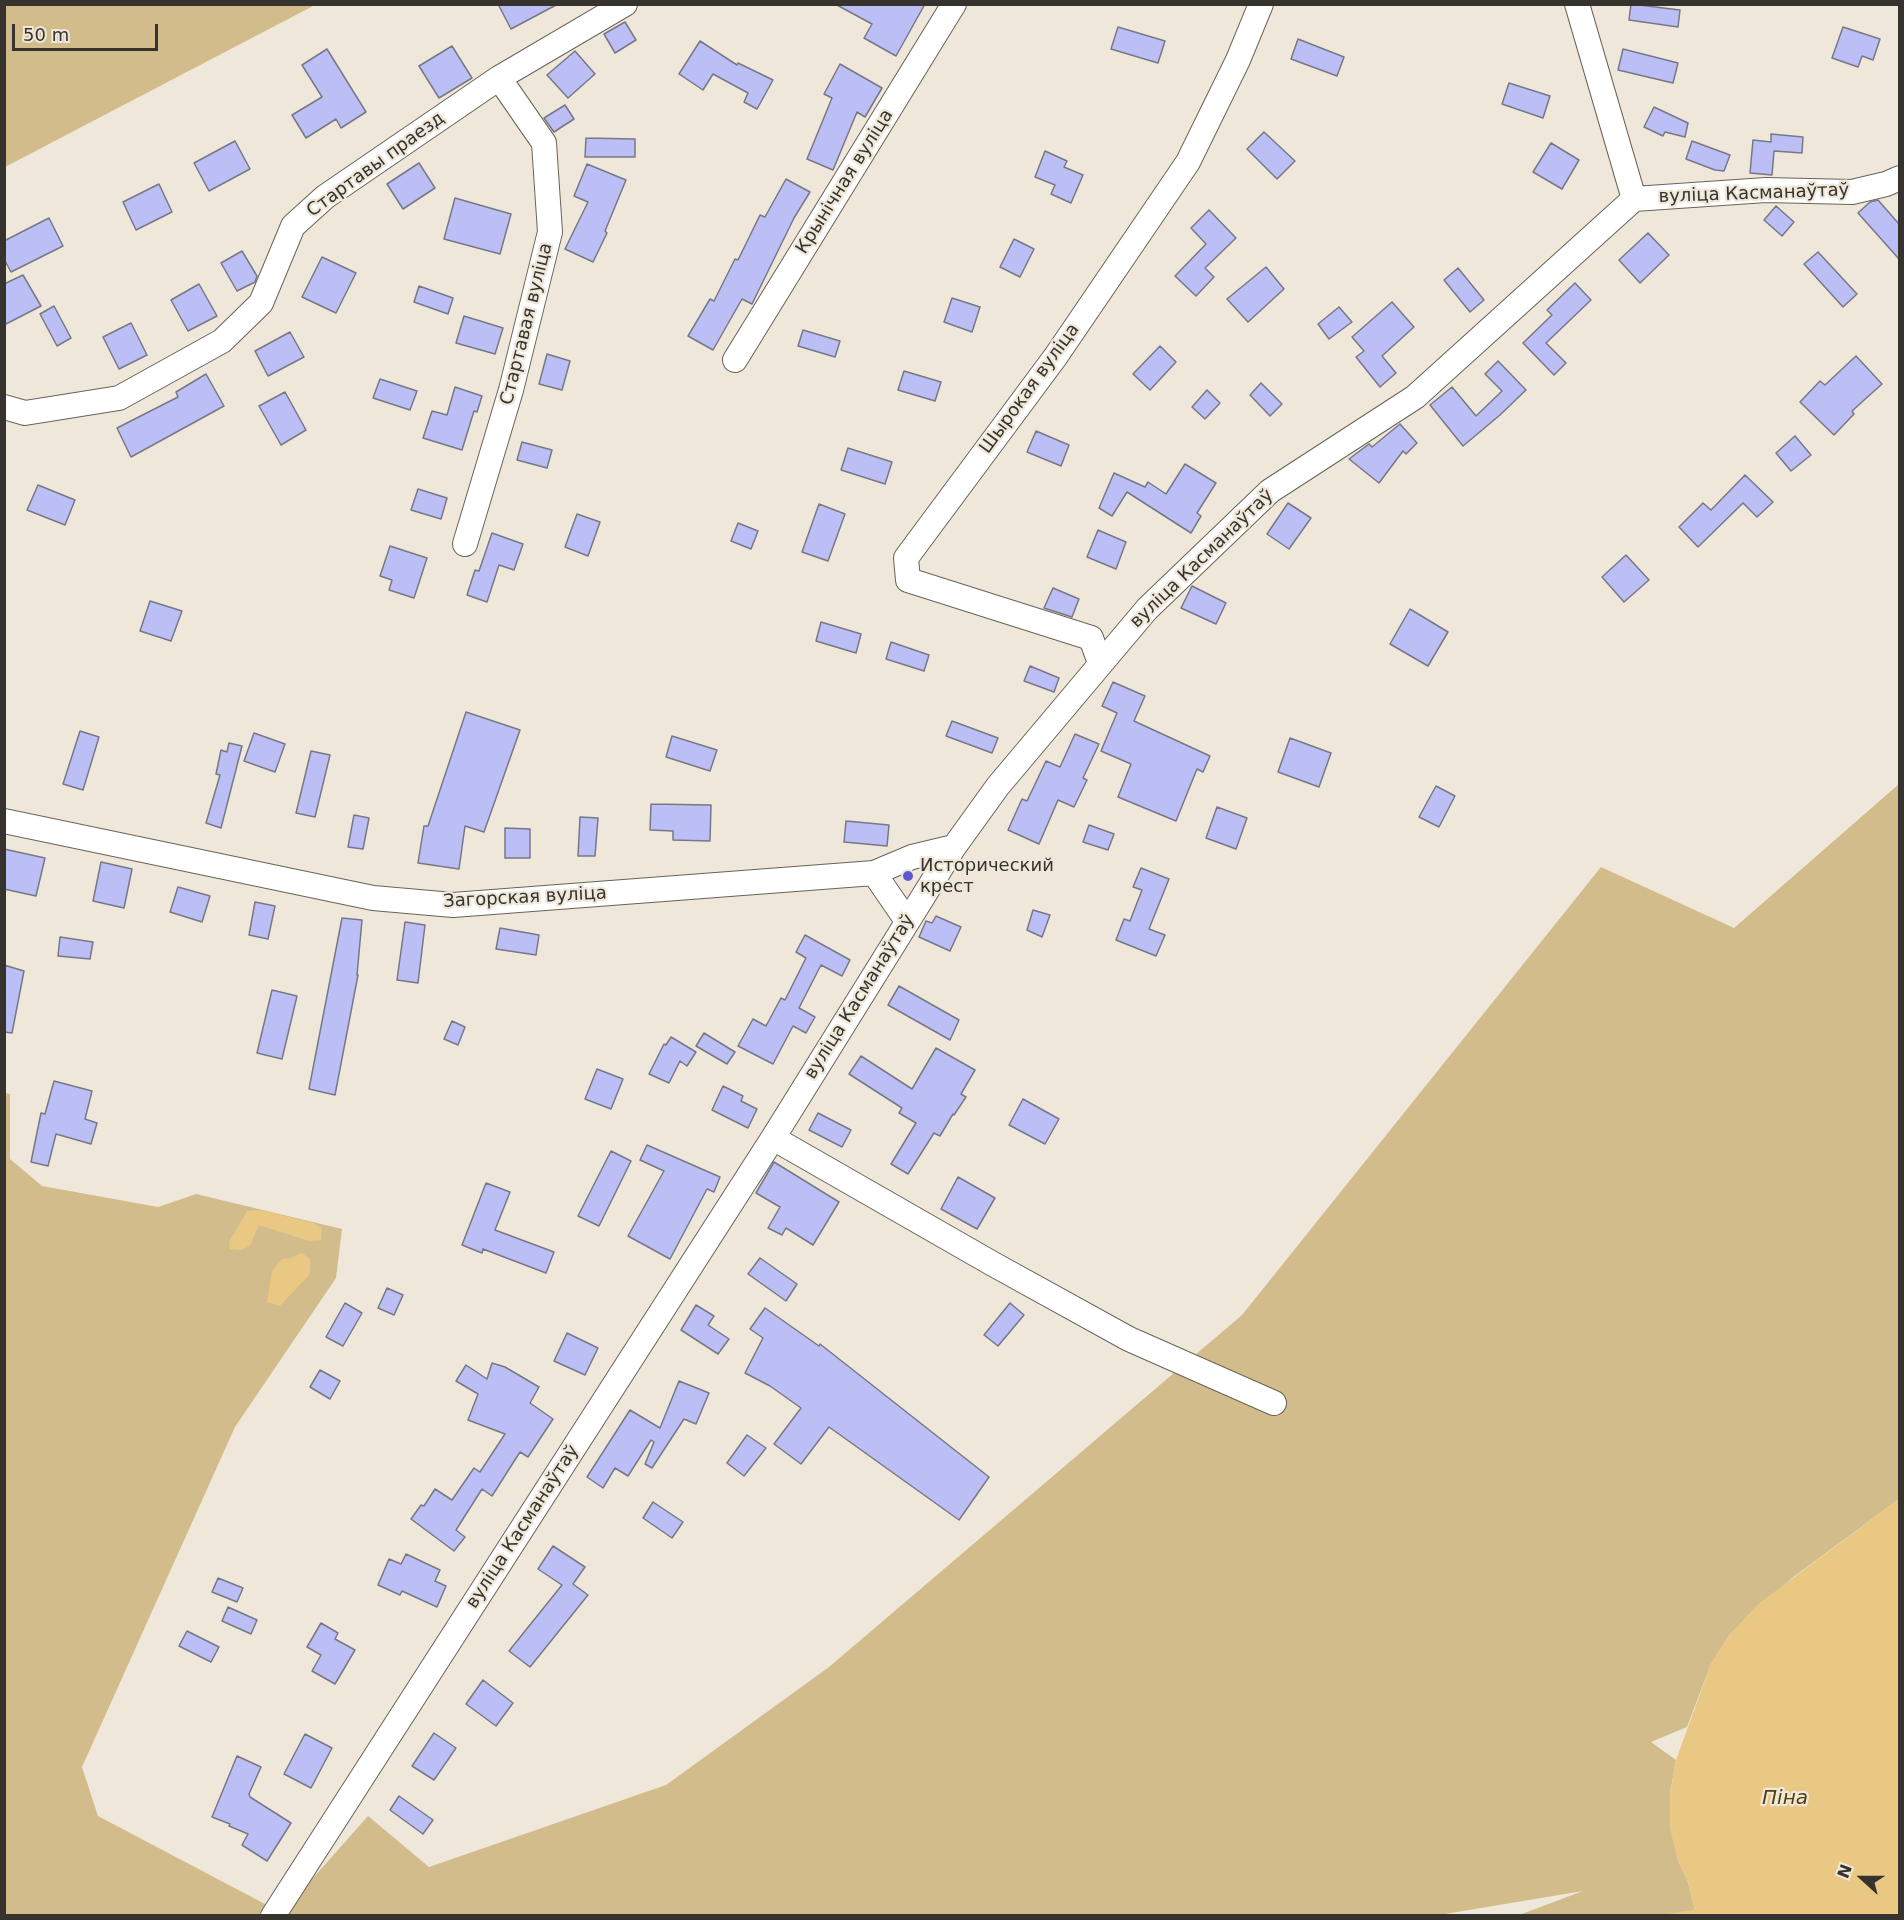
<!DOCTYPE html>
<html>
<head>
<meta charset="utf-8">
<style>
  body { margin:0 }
  #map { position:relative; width:1904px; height:1920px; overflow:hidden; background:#efe8da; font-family:"DejaVu Sans",sans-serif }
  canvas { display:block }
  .frame { position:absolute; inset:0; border:6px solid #36332e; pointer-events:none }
  .north { position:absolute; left:1832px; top:1848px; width:60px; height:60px; -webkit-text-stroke:4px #efe8da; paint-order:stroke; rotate:291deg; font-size:16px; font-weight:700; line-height:24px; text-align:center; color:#36332e }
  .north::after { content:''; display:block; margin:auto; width:21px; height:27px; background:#36332e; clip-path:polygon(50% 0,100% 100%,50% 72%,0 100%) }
  .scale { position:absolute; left:12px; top:24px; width:146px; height:27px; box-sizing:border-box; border:3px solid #36332e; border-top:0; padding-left:8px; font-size:18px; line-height:21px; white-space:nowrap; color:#36332e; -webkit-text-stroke:4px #efe8da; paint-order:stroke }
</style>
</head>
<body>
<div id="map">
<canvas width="1904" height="1920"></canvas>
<div class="frame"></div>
<div class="north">N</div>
<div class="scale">50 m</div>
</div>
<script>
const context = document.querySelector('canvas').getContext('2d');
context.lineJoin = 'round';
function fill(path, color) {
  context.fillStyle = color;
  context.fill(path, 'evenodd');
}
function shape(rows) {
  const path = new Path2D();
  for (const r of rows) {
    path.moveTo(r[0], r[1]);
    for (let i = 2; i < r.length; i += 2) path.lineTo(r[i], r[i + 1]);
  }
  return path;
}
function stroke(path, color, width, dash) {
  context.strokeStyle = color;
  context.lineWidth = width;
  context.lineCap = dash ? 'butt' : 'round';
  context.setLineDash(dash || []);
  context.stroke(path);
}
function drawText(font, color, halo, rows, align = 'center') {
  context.font = font + ' "DejaVu Sans",sans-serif';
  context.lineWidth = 4.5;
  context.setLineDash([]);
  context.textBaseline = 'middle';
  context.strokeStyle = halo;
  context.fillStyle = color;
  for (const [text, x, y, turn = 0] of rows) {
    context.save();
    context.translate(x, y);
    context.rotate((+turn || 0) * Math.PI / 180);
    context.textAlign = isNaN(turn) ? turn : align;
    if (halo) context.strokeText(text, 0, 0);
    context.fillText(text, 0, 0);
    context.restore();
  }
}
fill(shape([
  [5,4,315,4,315,5,5,167],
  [1899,784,1899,1499,1792,1578,1731,1633,1711,1664,1687,1727,1651,1742,1676,1760,1670,1794,1677,1858,1688,1882,1696,1915,1519,1915,1583,1891,1433,1916,5,1915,4,1093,10,1094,10,1159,42,1186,158,1207,196,1194,342,1229,336,1278,235,1427,82,1767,98,1816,282,1913,368,1816,429,1867,666,1785,829,1667,1242,1315,1601,867,1734,928]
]), '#d3bc8b');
fill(shape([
  [260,1210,313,1223,322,1228,321,1240,309,1241,259,1225,250,1246,240,1250,230,1249,229,1242,247,1211],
  [302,1253,310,1259,310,1274,280,1306,267,1302,272,1271,282,1259,291,1258],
  [1899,1499,1899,1915,1696,1915,1688,1882,1677,1858,1670,1828,1670,1794,1676,1760,1711,1664,1731,1633,1758,1604]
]), '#e9c884');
stroke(shape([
  [1671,1916,1696,1913]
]), '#e9c884', 6);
const building = shape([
  [498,4,558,4,511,29,498,4],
  [835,4,925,4,896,56,864,38,872,24,835,4],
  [1631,4,1680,10,1678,27,1629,20,1631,4],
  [625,22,636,40,615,53,604,34,625,22],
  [1118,27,1165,41,1158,63,1111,49,1118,27],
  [1843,27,1880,39,1873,60,1862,56,1858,67,1832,58,1843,27],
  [1298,39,1344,57,1337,76,1291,59,1298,39],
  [700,41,737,65,738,63,773,80,757,109,744,102,748,93,713,74,703,90,679,74,700,41],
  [452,46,472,78,439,98,419,66,452,46],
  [327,49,366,112,341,128,336,119,306,138,292,115,322,97,302,65,327,49],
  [1623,49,1678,63,1673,83,1618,70,1623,49],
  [575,51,595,74,568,98,547,75,575,51],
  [840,64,882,88,865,117,857,112,833,170,807,159,832,98,824,94,840,64],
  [1509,83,1550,96,1543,118,1502,104,1509,83],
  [565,105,574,119,554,132,544,118,565,105],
  [1654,107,1688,123,1685,137,1665,132,1663,136,1644,127,1654,107],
  [1264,132,1295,161,1277,179,1247,149,1264,132],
  [1771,134,1803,137,1802,153,1774,151,1772,175,1750,173,1753,140,1771,142,1771,134],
  [586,138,635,139,635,157,585,157,586,138],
  [235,141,250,169,209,191,194,163,235,141],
  [1692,141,1730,155,1724,171,1715,170,1686,159,1692,141],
  [1551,143,1579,160,1562,189,1533,172,1551,143],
  [1045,151,1067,161,1064,167,1083,175,1071,203,1051,194,1055,185,1035,177,1045,151],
  [419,163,435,188,403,209,387,184,419,163],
  [587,164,626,180,605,231,607,233,593,262,565,249,588,202,574,196,587,164],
  [786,179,810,192,794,218,752,304,742,299,713,350,688,336,710,299,714,301,735,259,738,260,760,215,765,217,786,179],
  [159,184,172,212,136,230,123,202,159,184],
  [455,198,511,214,500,254,444,239,455,198],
  [1878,200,1899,224,1899,259,1858,213,1870,202,1878,200],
  [1776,206,1794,222,1782,236,1764,220,1776,206],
  [1209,210,1236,238,1205,268,1214,277,1196,296,1175,276,1206,244,1191,228,1209,210],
  [49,218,63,246,11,272,4,259,4,241,49,218],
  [1648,233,1669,255,1640,283,1619,260,1648,233],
  [1014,239,1034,249,1020,277,1000,267,1014,239],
  [242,251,257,276,255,282,237,291,221,263,242,251],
  [1818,252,1857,294,1843,307,1804,264,1818,252],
  [322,257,356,273,336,313,302,297,322,257],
  [1266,267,1284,289,1248,322,1227,299,1266,267],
  [1458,268,1484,300,1470,312,1444,280,1458,268],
  [23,275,41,306,4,325,4,284,23,275],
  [1575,283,1591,300,1546,343,1566,363,1554,375,1523,343,1552,315,1547,310,1575,283],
  [199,284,217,316,188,331,171,300,199,284],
  [419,286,453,298,448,314,414,302,419,286],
  [952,298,980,307,972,332,944,322,952,298],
  [1392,302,1414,327,1382,356,1396,373,1380,387,1356,357,1364,351,1352,337,1392,302],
  [54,306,71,338,57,346,40,314,54,306],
  [1339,307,1352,322,1329,339,1318,324,1339,307],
  [464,316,503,328,495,354,456,343,464,316],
  [131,323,147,355,119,369,103,337,131,323],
  [803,330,840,341,835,357,798,346,803,330],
  [290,332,304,357,268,376,255,351,290,332],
  [1160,346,1176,362,1150,390,1133,374,1160,346],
  [547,354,570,361,562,390,539,384,547,354],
  [1856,356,1882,384,1852,411,1854,414,1834,435,1800,402,1820,381,1825,385,1856,356],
  [1498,361,1526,390,1500,415,1463,446,1430,405,1452,387,1476,416,1502,391,1485,374,1498,361],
  [904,371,941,382,935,401,898,390,904,371],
  [206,374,224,406,131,457,117,428,178,397,176,392,206,374],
  [380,379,417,391,410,410,373,398,380,379],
  [1261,383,1282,404,1270,416,1250,395,1261,383],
  [455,387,482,396,477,412,474,411,462,450,423,438,432,411,447,415,455,387],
  [1207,390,1220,403,1205,419,1192,407,1207,390],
  [285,392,306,430,281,445,259,406,285,392],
  [1400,424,1417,443,1406,454,1403,451,1379,483,1349,459,1369,444,1372,447,1400,424],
  [1036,431,1069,445,1061,466,1027,452,1036,431],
  [1795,436,1811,455,1791,471,1776,453,1795,436],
  [522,442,552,450,547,468,517,460,522,442],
  [848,448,892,462,885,484,841,470,848,448],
  [1185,464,1216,483,1197,513,1201,516,1191,533,1127,492,1112,516,1099,508,1114,473,1145,487,1148,482,1166,494,1185,464],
  [1745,475,1773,502,1757,517,1743,503,1698,547,1679,527,1703,503,1711,510,1745,475],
  [38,485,75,500,65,525,27,510,38,485],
  [418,489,447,498,441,519,411,510,418,489],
  [1288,503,1311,518,1289,549,1267,534,1288,503],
  [819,504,845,514,828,561,802,552,819,504],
  [577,514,600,522,588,556,565,547,577,514],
  [738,523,758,531,751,549,731,541,738,523],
  [1098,530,1126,542,1116,569,1087,557,1098,530],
  [492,533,523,544,514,570,499,565,487,602,467,595,475,570,479,571,492,533],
  [390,546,427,558,414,598,389,590,392,580,380,576,390,546],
  [1626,555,1649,580,1624,602,1602,577,1626,555],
  [1192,586,1226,603,1216,624,1181,608,1192,586],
  [1053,588,1079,599,1072,617,1044,608,1053,588],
  [150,601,182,611,171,641,140,631,150,601],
  [1410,609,1448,632,1428,666,1390,644,1410,609],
  [821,622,861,634,856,653,816,641,821,622],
  [891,642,929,655,924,671,886,659,891,642],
  [1030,666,1059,678,1054,692,1024,681,1030,666],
  [1113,682,1145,696,1134,721,1210,756,1203,772,1197,769,1176,821,1118,797,1131,764,1101,751,1117,713,1102,706,1113,682],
  [466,712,520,730,484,832,465,826,459,869,418,863,424,826,428,826,466,712],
  [952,721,998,738,992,753,946,736,952,721],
  [80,731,99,737,83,790,63,784,80,731],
  [254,733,285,744,275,772,244,761,254,733],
  [1075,734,1099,744,1083,778,1087,780,1074,807,1058,800,1039,844,1008,830,1022,799,1027,801,1046,761,1060,767,1075,734],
  [672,736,717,750,710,771,666,757,672,736],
  [1290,738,1331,753,1319,787,1278,772,1290,738],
  [229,743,242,746,221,828,206,823,220,775,216,774,221,750,227,752,229,743],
  [311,751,330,755,315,817,296,813,311,751],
  [1436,786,1455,796,1439,827,1419,817,1436,786],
  [651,804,711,805,710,841,673,840,673,831,650,830,651,804],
  [1217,807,1247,818,1236,849,1206,838,1217,807],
  [354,815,369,818,363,849,348,847,354,815],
  [580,817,598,818,595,856,578,856,580,817],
  [846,821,889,825,887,846,844,842,846,821],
  [1089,825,1114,834,1108,850,1083,842,1089,825],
  [505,828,530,829,530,858,505,858,505,828],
  [4,849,45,858,36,896,4,889,4,849],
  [101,862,132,869,124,908,93,901,101,862],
  [1141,868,1169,879,1149,929,1165,935,1156,956,1116,940,1124,919,1130,921,1142,890,1133,887,1141,868],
  [178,887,210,896,202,922,170,912,178,887],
  [255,902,275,906,268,939,249,935,255,902],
  [1033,910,1050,915,1042,937,1027,930,1033,910],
  [936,916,961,927,950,951,919,937,926,921,932,923,936,916],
  [342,918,362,920,357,975,358,975,335,1095,309,1089,342,918],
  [405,922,425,925,418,983,397,980,405,922],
  [500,928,539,935,536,955,496,949,500,928],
  [805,935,850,960,842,976,821,965,799,1008,815,1017,806,1033,793,1026,773,1064,738,1046,753,1019,766,1026,781,998,785,1000,806,958,796,952,805,935],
  [60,937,93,942,90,959,58,956,60,937],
  [4,965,24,971,12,1033,4,1032,4,965],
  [899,986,959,1020,950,1040,888,1005,899,986],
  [272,990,297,996,282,1059,257,1053,272,990],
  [452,1021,465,1027,458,1045,444,1039,452,1021],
  [704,1033,735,1052,727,1064,696,1046,704,1033],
  [671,1037,696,1052,687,1066,680,1061,669,1083,649,1074,664,1044,666,1045,671,1037],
  [936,1048,975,1070,961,1094,966,1097,954,1115,953,1114,940,1136,934,1133,908,1174,891,1164,916,1123,899,1113,902,1108,849,1074,861,1056,912,1089,936,1048],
  [597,1069,623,1079,611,1109,585,1099,597,1069],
  [54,1081,92,1091,85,1119,97,1123,91,1144,56,1134,48,1166,31,1162,41,1113,45,1114,54,1081],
  [723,1086,743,1096,741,1101,757,1109,748,1128,712,1110,723,1086],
  [1023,1099,1059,1119,1045,1144,1009,1125,1023,1099],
  [818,1113,851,1130,842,1147,809,1130,818,1113],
  [647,1145,720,1177,714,1192,707,1189,670,1259,628,1236,664,1171,640,1160,647,1145],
  [611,1151,631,1161,599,1226,578,1216,611,1151],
  [774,1162,839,1202,813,1245,786,1228,782,1235,768,1228,780,1207,756,1193,774,1162],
  [958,1177,995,1198,977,1229,941,1209,958,1177],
  [486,1183,510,1192,495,1230,554,1252,546,1273,483,1249,482,1253,462,1245,486,1183],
  [760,1258,797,1284,786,1301,748,1274,760,1258],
  [387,1288,403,1295,394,1315,378,1308,387,1288],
  [345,1303,362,1313,343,1346,326,1337,345,1303],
  [1010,1303,1024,1315,998,1346,984,1335,1010,1303],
  [696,1305,714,1316,708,1325,729,1339,718,1354,681,1330,696,1305],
  [765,1308,819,1346,820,1344,989,1477,959,1520,829,1427,801,1464,774,1444,801,1408,770,1386,745,1373,763,1338,750,1329,765,1308],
  [567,1333,598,1348,585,1375,554,1361,567,1333],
  [492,1363,505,1367,539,1387,530,1403,553,1419,528,1457,520,1452,492,1496,482,1489,456,1530,465,1537,454,1551,411,1519,421,1505,424,1506,435,1489,452,1500,474,1468,480,1472,505,1434,468,1420,478,1394,456,1381,466,1365,487,1379,492,1363],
  [320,1370,340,1381,330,1399,310,1387,320,1370],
  [679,1381,709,1393,696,1424,684,1419,652,1468,645,1464,654,1442,651,1440,628,1476,615,1468,603,1488,587,1477,630,1410,660,1428,679,1381],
  [747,1435,766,1448,744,1476,727,1463,747,1435],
  [653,1502,683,1522,672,1538,643,1518,653,1502],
  [553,1546,585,1567,573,1584,588,1595,530,1667,509,1651,562,1585,538,1569,553,1546],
  [406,1554,440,1570,435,1581,446,1586,437,1607,402,1591,400,1595,378,1585,389,1559,401,1564,406,1554],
  [218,1578,243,1588,237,1602,212,1592,218,1578],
  [228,1607,257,1620,251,1634,222,1621,228,1607],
  [321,1623,338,1633,335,1639,355,1650,335,1684,312,1671,321,1655,307,1647,321,1623],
  [187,1631,219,1647,211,1662,179,1646,187,1631],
  [483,1680,513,1703,496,1726,466,1704,483,1680],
  [434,1733,456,1748,434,1780,412,1766,434,1733],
  [305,1734,332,1748,311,1788,284,1774,305,1734],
  [237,1756,261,1767,249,1794,250,1797,291,1823,267,1861,242,1845,248,1834,229,1826,230,1824,212,1817,237,1756],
  [399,1796,433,1820,423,1834,390,1810,399,1796]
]);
fill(building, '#bbbff5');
stroke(building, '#777885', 1.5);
const minor = shape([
  [1577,4,1634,199],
  [735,360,954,4],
  [4,407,25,413,119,398,222,341,261,303,293,226,325,197,499,78],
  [465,544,511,390,550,232,544,143,499,78,625,4],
  [1100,663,1091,638,908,580,906,558,1056,356,1188,162,1238,60,1261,4],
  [4,821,373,898,453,905,874,873,912,857,954,847],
  [874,873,907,921],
  [773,1138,993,1264,1129,1339,1274,1403],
  [273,1916,773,1138,954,847,998,786,1147,609,1270,491,1415,397,1634,199,1766,190,1852,192,1886,184,1900,178]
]);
stroke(minor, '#696357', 26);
stroke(minor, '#fff', 24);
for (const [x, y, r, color] of [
  [908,876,6,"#5f59d1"]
]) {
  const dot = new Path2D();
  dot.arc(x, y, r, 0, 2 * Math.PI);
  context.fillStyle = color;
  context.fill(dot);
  stroke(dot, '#efe8da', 2);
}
drawText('18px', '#36332e', '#efe8da', [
  ["Стартавы праезд",376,165,-36],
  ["Крынічная вуліца",845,182,-58],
  ["вуліца Касманаўтаў",1754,194,-2],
  ["Стартавая вуліца",527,324,-76],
  ["Шырокая вуліца",1030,389,-54],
  ["вуліца Касманаўтаў",1202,559,-44],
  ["Загорская вуліца",525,898,-3],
  ["вуліца Касманаўтаў",860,997,-58],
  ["вуліца Касманаўтаў",523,1527,-57]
]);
drawText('18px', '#36332e', '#efe8da', [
  ["Исторический",920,866],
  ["крест",920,887]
], 'left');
drawText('italic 20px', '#564008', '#efe8da', [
  ["Піна",1785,1799]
]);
</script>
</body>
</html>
